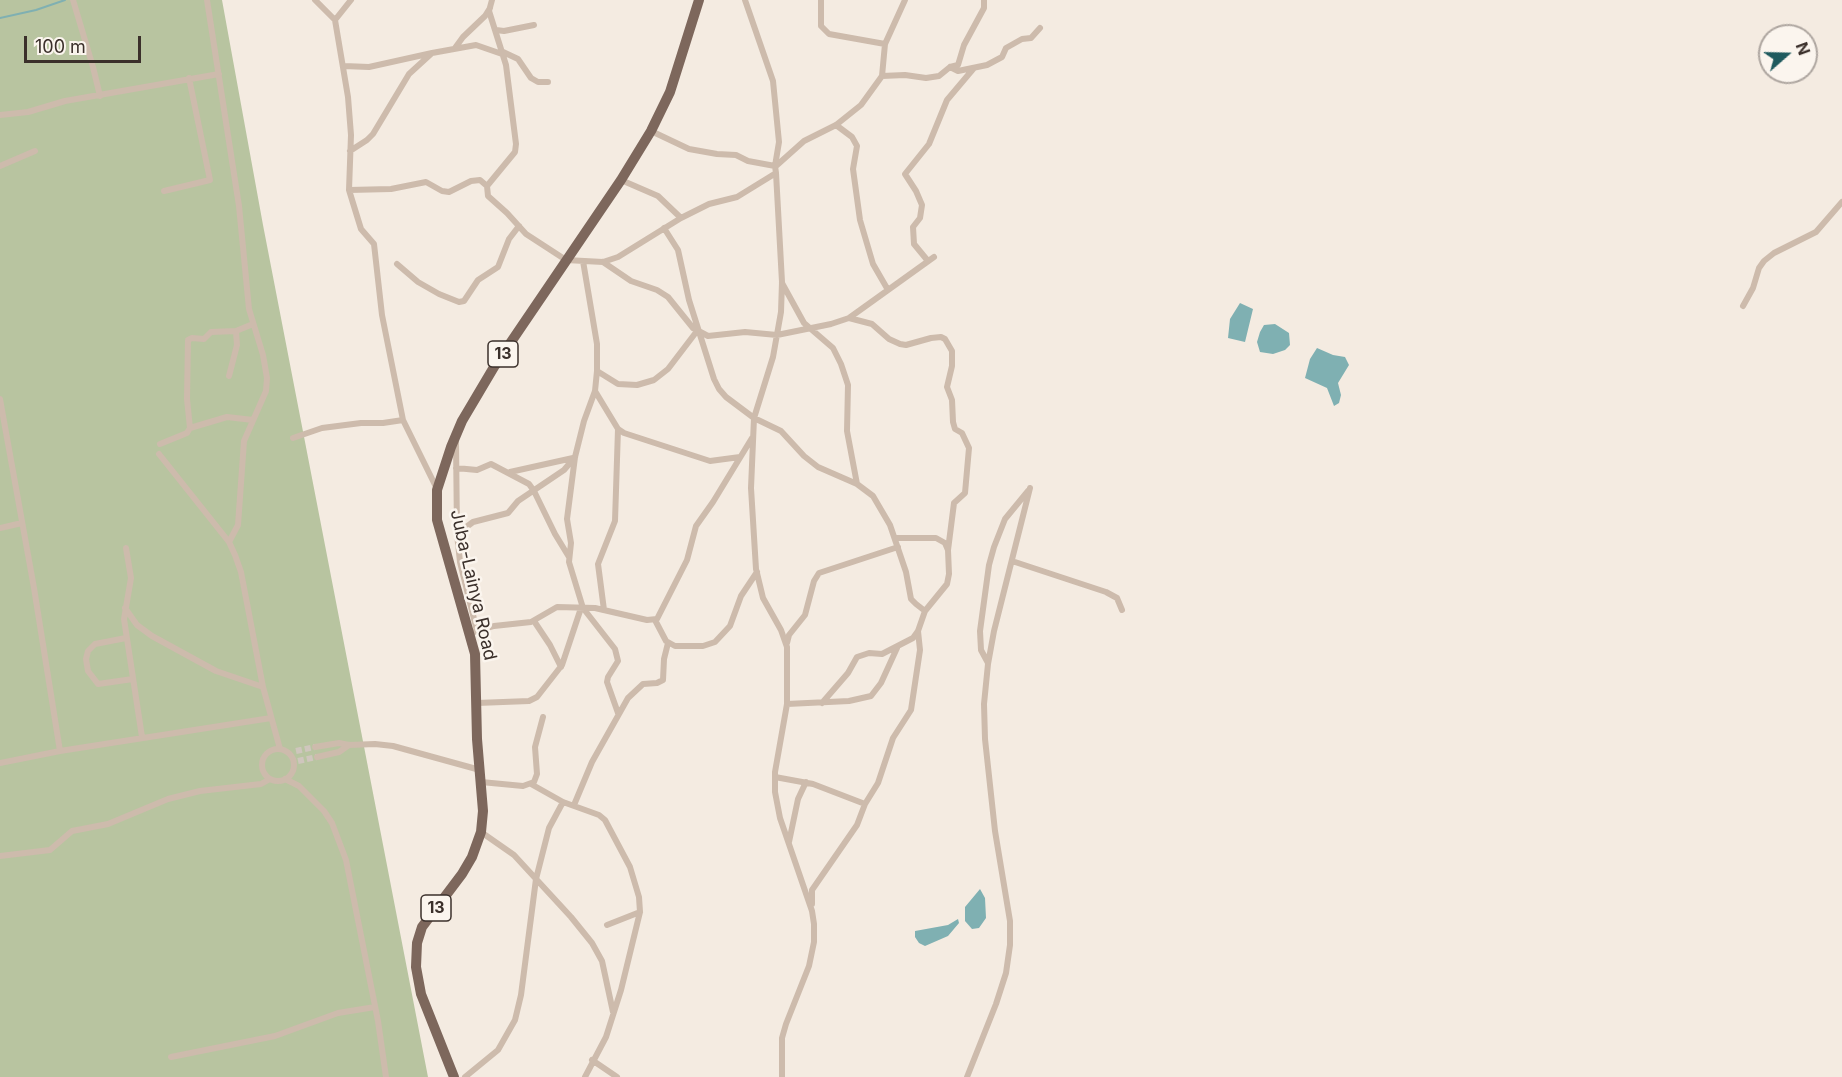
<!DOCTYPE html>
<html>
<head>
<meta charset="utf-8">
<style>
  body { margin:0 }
  #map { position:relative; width:1842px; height:1077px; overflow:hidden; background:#f4ebe1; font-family:Inter,sans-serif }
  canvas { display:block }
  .north { position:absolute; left:1758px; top:24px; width:60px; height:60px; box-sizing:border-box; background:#fbf5ee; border:2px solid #aea6a0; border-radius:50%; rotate:70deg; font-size:16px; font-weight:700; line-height:24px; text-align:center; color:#3b302b }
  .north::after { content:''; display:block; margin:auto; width:21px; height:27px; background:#1f5a5e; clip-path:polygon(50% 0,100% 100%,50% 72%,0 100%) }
  .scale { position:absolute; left:24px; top:36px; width:117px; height:27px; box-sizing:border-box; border:3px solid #3b302b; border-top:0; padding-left:8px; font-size:18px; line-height:21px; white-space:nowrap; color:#3b302b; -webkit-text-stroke:4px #fbf5ee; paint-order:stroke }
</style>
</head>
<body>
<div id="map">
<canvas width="1842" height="1077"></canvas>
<div class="north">N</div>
<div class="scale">100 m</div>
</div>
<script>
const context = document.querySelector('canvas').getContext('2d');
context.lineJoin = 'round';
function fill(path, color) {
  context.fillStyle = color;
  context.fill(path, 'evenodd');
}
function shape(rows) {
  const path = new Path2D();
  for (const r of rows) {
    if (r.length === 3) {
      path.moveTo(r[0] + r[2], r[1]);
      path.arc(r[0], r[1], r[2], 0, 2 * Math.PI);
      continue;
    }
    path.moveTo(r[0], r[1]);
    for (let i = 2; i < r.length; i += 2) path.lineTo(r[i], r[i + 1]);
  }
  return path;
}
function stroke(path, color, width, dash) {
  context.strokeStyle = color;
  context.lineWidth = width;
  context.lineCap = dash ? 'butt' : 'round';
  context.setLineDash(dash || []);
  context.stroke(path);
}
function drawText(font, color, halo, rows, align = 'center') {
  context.font = font + ' Inter,sans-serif';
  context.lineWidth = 5;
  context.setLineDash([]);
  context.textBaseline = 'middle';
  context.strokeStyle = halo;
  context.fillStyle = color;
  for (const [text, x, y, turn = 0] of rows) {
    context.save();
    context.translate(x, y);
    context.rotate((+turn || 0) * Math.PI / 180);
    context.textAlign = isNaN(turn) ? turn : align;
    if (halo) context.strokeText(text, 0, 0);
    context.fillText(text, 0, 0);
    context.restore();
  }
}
fill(shape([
  [0,0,222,0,263,225,428,1077,0,1077]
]), '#b8c4a0');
fill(shape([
  [1240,303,1253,309,1245,342,1228,338,1230,319],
  [1275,324,1289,333,1290,345,1285,350,1273,354,1260,352,1257,342,1260,332,1264,325],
  [1317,348,1333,355,1345,357,1349,365,1338,383,1341,395,1339,403,1334,406,1327,388,1305,378,1310,359],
  [980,889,985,898,986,918,979,928,972,929,965,921,965,907],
  [958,919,959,923,948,936,925,946,919,943,915,937,915,931,948,925]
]), '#7fb0b2');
stroke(shape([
  [0,18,36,10,65,0]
]), '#7fb0b2', 2);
stroke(shape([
  [296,751,315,747],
  [298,761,317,757]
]), '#cfc6bd', 6, [6, 3]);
stroke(shape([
  [73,0,93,67,100,96],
  [207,0,239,206,249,309,263,355,267,378,266,391,244,441,238,525,229,542],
  [315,0,335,20,348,97,351,135,349,190,361,229,374,244,382,315,403,420,437,489],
  [821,0,821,26,829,34,885,44],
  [335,20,351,0],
  [496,30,504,31,534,25],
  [455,48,463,37,485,16,490,8],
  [501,51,518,59,531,78,538,82,548,82],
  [344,66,369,67,432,53],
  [950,67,958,71,987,65,1002,57,1006,48,1022,39,1031,38,1040,28],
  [882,76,885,44,905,0],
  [0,115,28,112,65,101,219,74],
  [836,125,852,137,857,146,853,169,860,220,873,264,888,290],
  [651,131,689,149,717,154,736,155,748,161,775,166],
  [350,151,367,140,373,134,409,74,432,53,476,45,502,54],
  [0,166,35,151],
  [776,166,804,141,836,125,861,105,882,76,905,75,926,78,939,76,950,67,958,65,964,45,984,8,984,0],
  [776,173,782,282,781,312,773,357,754,418,751,488,756,569,763,598,781,630,787,647,787,704,775,772,775,792,780,818,812,911,814,924,814,942,809,966,786,1024,782,1038,782,1077],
  [621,180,658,196,681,218],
  [487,186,515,152,516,144,506,65,489,11,492,0],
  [349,190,391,189,426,182,442,191,449,192,471,181,480,180,487,186,488,196,507,213,526,234,566,260,603,262,618,257,681,218,709,204,737,197,776,173,775,166,779,142,773,81,745,0],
  [164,191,210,180,189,78],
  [664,228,678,250,689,300,714,379,719,389,726,397,754,418,781,431,804,456,818,467,857,484,873,496,890,525,906,572,911,599,916,604,925,611],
  [583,261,597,344,597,371,595,391,584,421,575,457,567,519,571,543,569,562,583,608,615,649,618,661,608,677,607,682,618,713],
  [928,261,914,244,913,227,920,218,922,205,916,191,905,174,929,144,947,100,974,68],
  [603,262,631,281,657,290,668,297,693,328,708,336,745,332,777,335,831,324,849,318,872,324,889,339,900,344,906,345,931,338,941,337,945,339,952,351,952,366,947,387,952,400,953,422,955,429,962,433,969,448,965,493,954,503,948,550],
  [397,264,418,282,439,294,459,302,464,301,478,280,498,267,509,239,519,226],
  [782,283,804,323,833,348,841,364,848,385,847,431,857,484],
  [1743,306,1753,288,1759,268,1764,261,1774,253,1816,232,1842,202],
  [849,318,934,257],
  [597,371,618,384,637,385,654,380,668,369,697,331],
  [229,376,237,345,236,331],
  [595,391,618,429,624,433,710,461,740,457],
  [0,399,34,588,60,751],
  [253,420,227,417,190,428,187,399,188,340,192,338,204,339,211,332,236,331,253,324],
  [293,438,322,428,361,423,383,423,403,420],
  [456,442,457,534,460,562,477,631],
  [160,444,187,433,190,428],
  [159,454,229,542,235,555,241,572,263,687,280,749],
  [456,468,477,470,491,464,529,484,534,491,555,534,569,557],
  [510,472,573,458],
  [0,528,22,523],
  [457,534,473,522,508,513,518,501,564,470,575,457],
  [126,548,131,578,124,619,142,737],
  [1012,561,1106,592,1117,598,1122,610],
  [125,608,137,625,152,636,216,671,263,687],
  [604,610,598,564,615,521,618,429],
  [655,620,666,641,675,646,703,646,715,642,730,626,741,596,757,572],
  [534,621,550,645,561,667],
  [471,633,494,626,531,622,557,607,595,608,647,620,657,619,687,560,696,526,713,502,752,438],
  [126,638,95,644,88,651,86,659,88,671,98,684,133,679],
  [787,643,789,635,805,615,814,581,819,573,898,547],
  [988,663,981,650,980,631,989,565,994,547,1005,519,1028,491],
  [477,703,529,701,537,697,562,665,581,608],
  [822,703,848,673,857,657,869,653,882,654,913,638,918,631,925,611,947,584,949,574,948,550,945,543,936,538,895,538],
  [787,704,849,701,871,696,881,683,897,648],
  [315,747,339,743,349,745,375,744,393,746,480,770],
  [278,765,16],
  [317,757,339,752,349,745],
  [0,763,60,751,271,718],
  [775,777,813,784,865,804],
  [285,779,299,786,324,811,332,823,346,860,378,1021,386,1077],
  [481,782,523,786,534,782,537,774,535,747,543,717],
  [531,784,563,802,599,815,605,820,630,867,639,897,640,912,621,990,606,1037,585,1077],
  [574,805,592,762,628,698,643,684,657,683,663,680,664,659,668,643],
  [481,832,514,855,571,917,592,943,602,961,613,1012],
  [789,842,798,799,806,782],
  [0,856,50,850,72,831,108,824,168,799,200,791,261,784,270,779],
  [812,904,812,890,857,825,865,804,878,783,893,738,911,710,920,650,918,631],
  [607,925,640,912],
  [171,1057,275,1036,338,1013,375,1007],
  [592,1060,617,1077],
  [465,1077,498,1050,515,1020,521,995,536,879,549,828,563,802],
  [967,1077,996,1004,1006,973,1010,945,1010,921,995,831,985,739,984,704,988,664,994,631,1030,488]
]), '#cdbbac', 6);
stroke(shape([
  [454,1077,421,994,416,967,417,943,422,927,462,874,472,857,481,832,483,811,477,739,475,654,437,520,437,490,451,447,462,421,494,367,621,180,651,131,670,92,699,0]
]), '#7d675c', 10);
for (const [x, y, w] of [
  [503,354,30],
  [436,908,30]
]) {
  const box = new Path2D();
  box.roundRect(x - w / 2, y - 13, w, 26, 4.5);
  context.fillStyle = '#fbf5ee';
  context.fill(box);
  stroke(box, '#3b302b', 1.5);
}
drawText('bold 16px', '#3b302b', null, [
  ["13",503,354],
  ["13",436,908]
]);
drawText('18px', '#3b302b', '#fbf5ee', [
  ["Juba-Lainya Road",473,585,77]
]);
</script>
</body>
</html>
